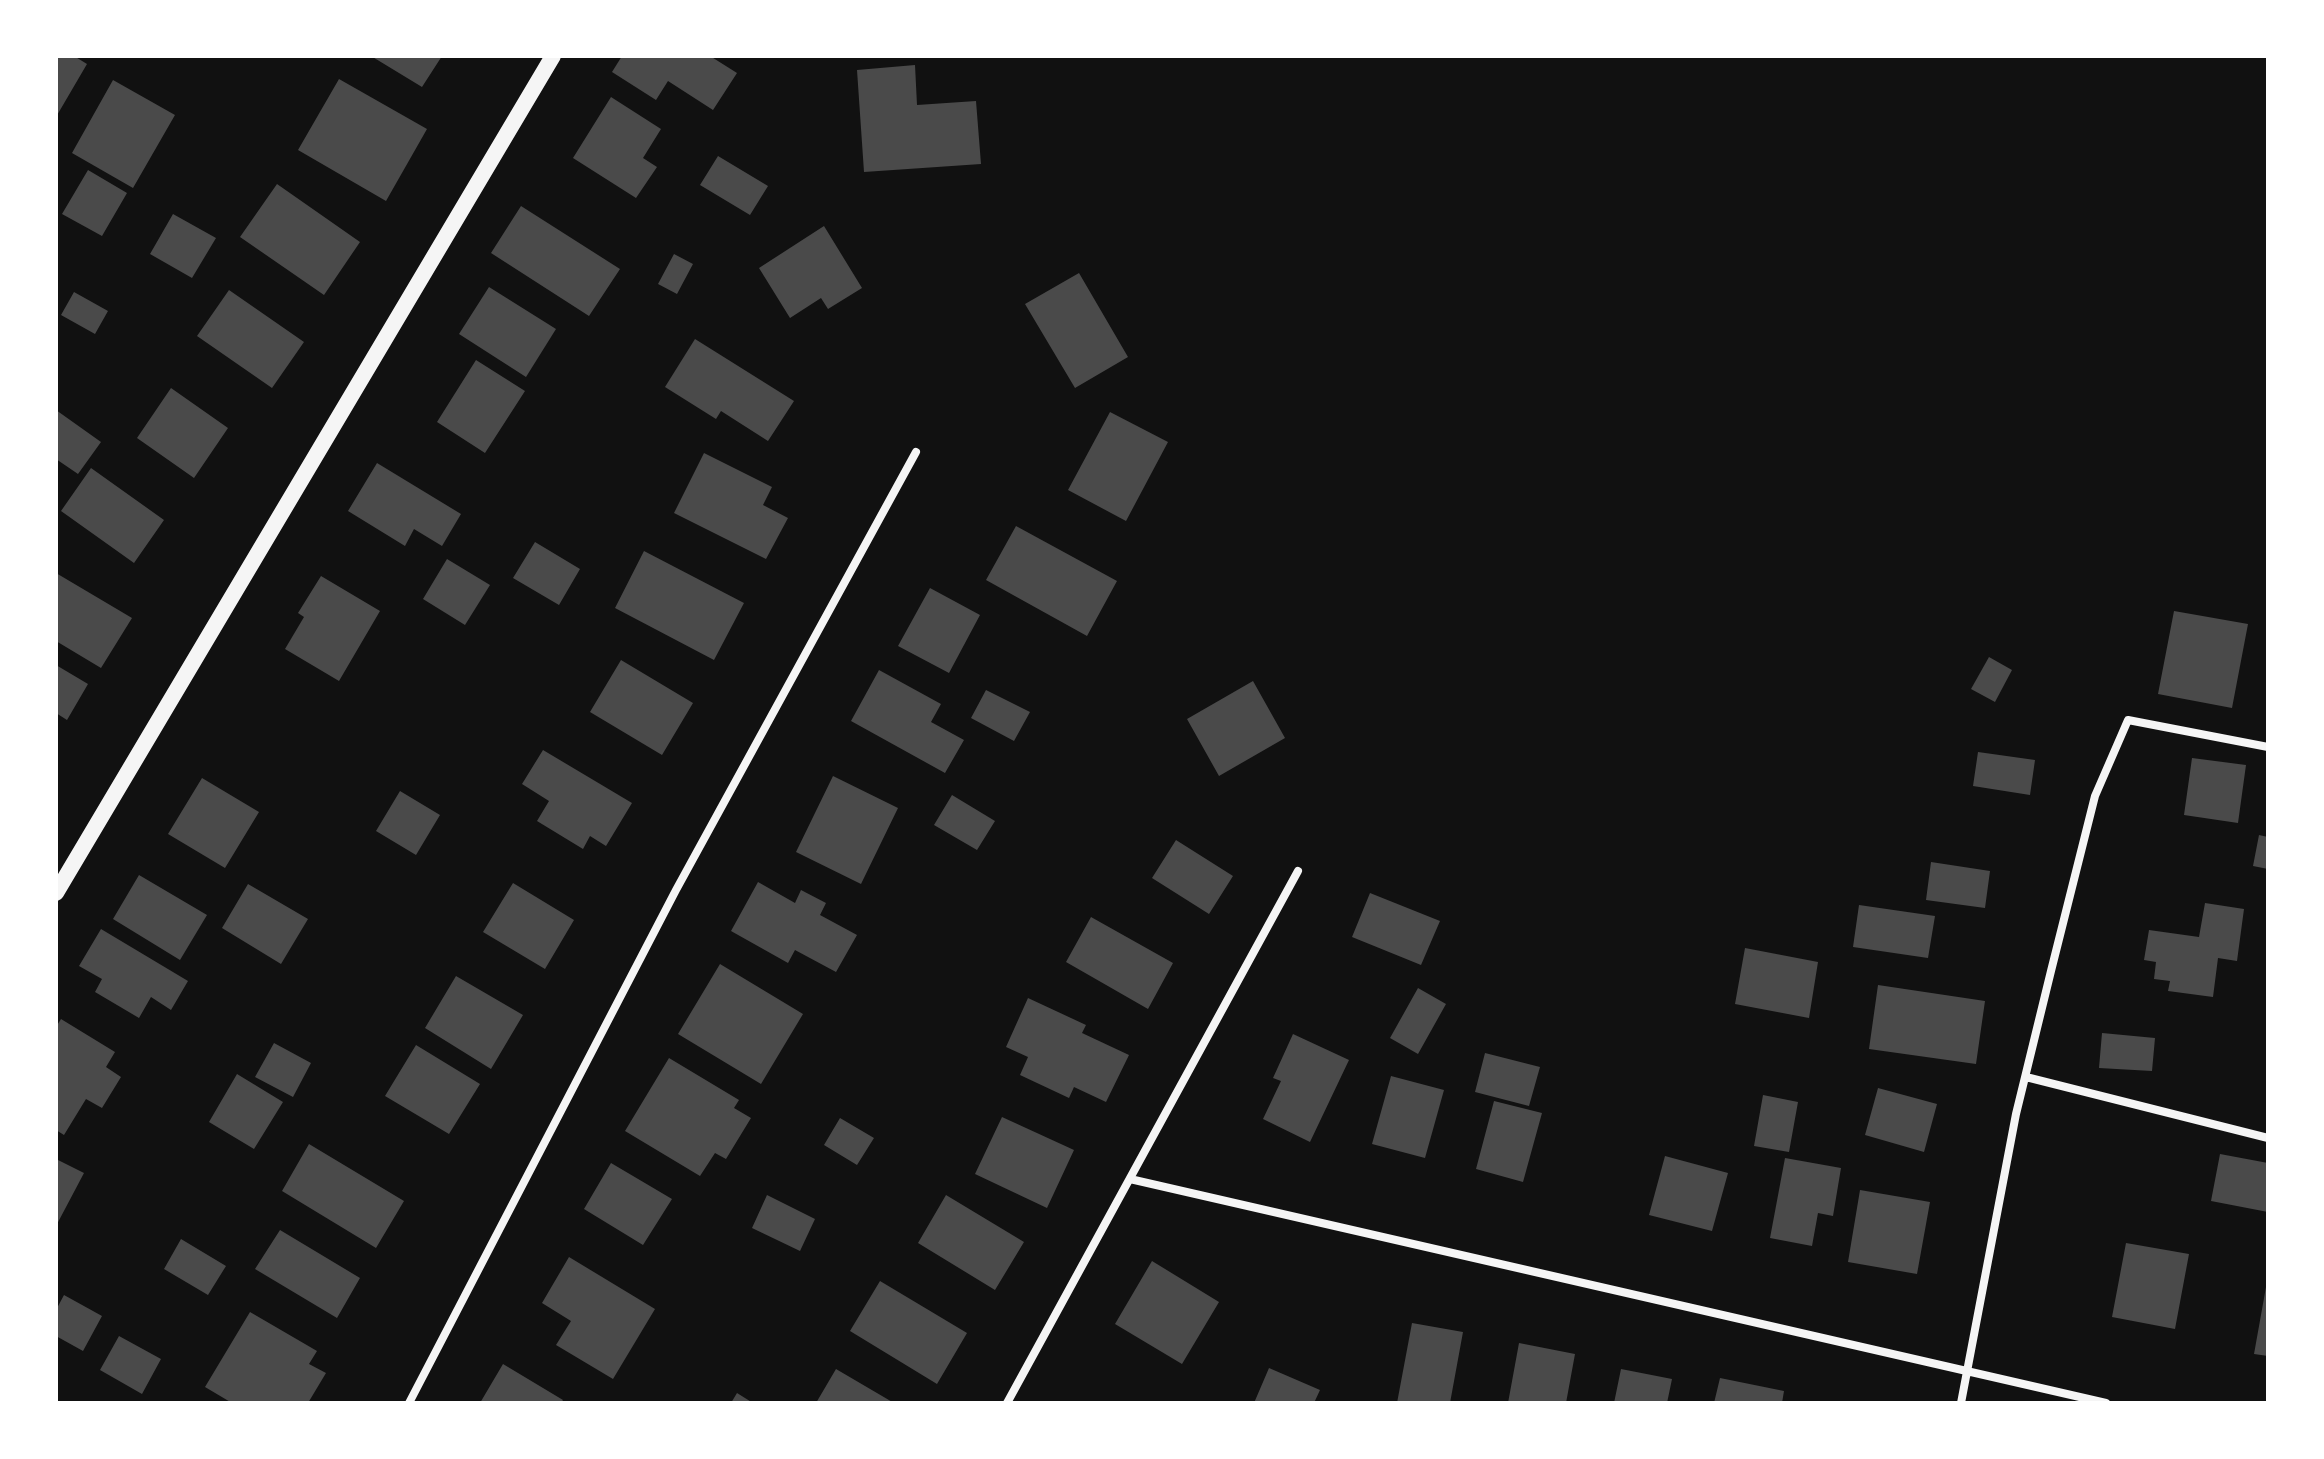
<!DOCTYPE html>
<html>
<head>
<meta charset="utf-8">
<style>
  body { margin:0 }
  #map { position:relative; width:2324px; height:1459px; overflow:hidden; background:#111; font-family:Lato,sans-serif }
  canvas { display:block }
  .frame { position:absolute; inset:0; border:58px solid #fff; pointer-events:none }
</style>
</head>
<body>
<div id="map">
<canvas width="2324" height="1459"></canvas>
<div class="frame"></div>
</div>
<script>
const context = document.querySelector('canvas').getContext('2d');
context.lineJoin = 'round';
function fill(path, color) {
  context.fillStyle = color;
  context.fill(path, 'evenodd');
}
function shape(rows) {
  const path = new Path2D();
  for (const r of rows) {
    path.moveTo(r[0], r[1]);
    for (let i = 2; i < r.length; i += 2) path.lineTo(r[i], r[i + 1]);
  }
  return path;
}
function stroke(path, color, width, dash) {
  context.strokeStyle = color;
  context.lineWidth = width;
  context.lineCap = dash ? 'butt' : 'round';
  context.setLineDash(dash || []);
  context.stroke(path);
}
fill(shape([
  [56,56,74,56,87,64,56,117],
  [371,56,442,56,422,87],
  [622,56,710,56,737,73,713,110,668,81,656,100,612,72],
  [915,65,917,105,976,101,981,164,864,172,857,70],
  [339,79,427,129,386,201,298,150],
  [113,80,175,115,133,188,72,153],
  [611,97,661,129,643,158,657,167,636,198,573,158],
  [718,156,768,186,750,215,700,185],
  [88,170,127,193,102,236,62,214],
  [277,184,360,242,324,295,240,237],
  [521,206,620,269,589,316,491,253],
  [173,214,216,238,192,278,150,254],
  [824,226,862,288,828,309,821,298,790,318,759,268],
  [674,254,693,264,677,294,658,284],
  [1079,273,1128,357,1075,388,1025,304],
  [489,287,556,329,526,377,459,334],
  [229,290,304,342,272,388,197,336],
  [74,292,108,311,95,334,61,315],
  [695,339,794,401,768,441,721,411,716,419,665,387],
  [476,360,525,391,485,453,437,422],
  [171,388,228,428,194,478,137,438],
  [56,410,101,442,78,474,56,459],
  [1110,412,1168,442,1126,521,1068,490],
  [704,453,772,487,763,505,788,518,766,559,674,513],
  [377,463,461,514,442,546,414,529,405,546,348,511],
  [91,468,164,520,134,563,61,511],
  [1016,526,1117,581,1087,636,986,580],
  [535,542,580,569,559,605,513,578],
  [644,551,744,603,714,660,615,608],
  [447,559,490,585,465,625,423,599],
  [56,573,132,618,101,668,56,641],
  [321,576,380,611,339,681,285,649,304,617,298,613],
  [930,588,980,615,949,673,898,646],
  [2174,611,2248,624,2232,708,2158,694],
  [1989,657,2012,670,1995,702,1971,689],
  [621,660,693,703,662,755,590,712],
  [56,665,88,684,67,720,56,713],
  [879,670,941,704,931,722,964,740,945,773,851,721],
  [1253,681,1285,738,1219,776,1187,719],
  [986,690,1030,712,1014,741,971,718],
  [543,750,632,803,606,846,590,836,583,849,537,821,549,801,522,784],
  [1978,752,2035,760,2030,795,1973,786],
  [2192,758,2246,765,2238,823,2184,815],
  [833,776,898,808,861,884,796,852],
  [202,778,259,812,225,868,168,834],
  [400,791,440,815,416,855,376,831],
  [952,795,995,821,977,850,934,825],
  [2259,835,2268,837,2268,869,2253,866],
  [1176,840,1233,876,1209,914,1152,878],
  [1931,862,1990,871,1985,908,1926,900],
  [139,875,207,915,180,960,113,919],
  [758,882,795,903,801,890,826,903,820,915,857,935,836,972,795,950,788,963,731,931],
  [513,883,574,920,545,969,483,932],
  [248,884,308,919,281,964,222,928],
  [1370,893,1440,921,1421,965,1352,937],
  [2205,903,2244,909,2237,961,2218,958,2213,997,2168,991,2170,981,2154,979,2156,962,2144,960,2149,930,2199,937],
  [1859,905,1935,916,1928,958,1853,947],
  [1091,917,1173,963,1148,1009,1066,962],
  [101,929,188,981,171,1010,151,997,139,1018,95,992,102,979,79,966],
  [1745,948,1818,962,1809,1018,1735,1004],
  [720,964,803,1014,761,1084,678,1034],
  [456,976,523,1015,491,1069,425,1028],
  [1878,985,1985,1001,1976,1064,1869,1049],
  [1418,988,1446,1004,1418,1054,1390,1038],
  [1028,998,1086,1025,1082,1033,1129,1055,1106,1102,1074,1087,1069,1098,1020,1075,1028,1057,1006,1047],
  [61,1019,115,1052,106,1067,121,1077,102,1108,86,1099,64,1135,56,1130,56,1027],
  [2102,1033,2155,1038,2152,1071,2099,1068],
  [1293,1034,1349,1060,1310,1142,1263,1119,1281,1081,1273,1078],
  [274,1043,311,1063,293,1097,255,1077],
  [416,1045,480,1084,449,1134,385,1096],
  [1485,1053,1540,1067,1529,1106,1475,1092],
  [669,1058,739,1100,734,1108,751,1118,726,1159,715,1153,700,1176,625,1131],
  [237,1074,283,1102,254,1149,209,1122],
  [1391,1076,1444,1090,1425,1158,1372,1144],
  [1878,1088,1937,1104,1924,1152,1865,1135],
  [1763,1095,1798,1102,1789,1152,1754,1146],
  [1494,1101,1542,1113,1523,1182,1476,1169],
  [1002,1117,1074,1150,1047,1208,975,1174],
  [840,1118,874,1138,857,1165,824,1145],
  [309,1144,404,1201,376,1248,282,1191],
  [2220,1154,2268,1163,2268,1212,2211,1201],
  [1665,1156,1728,1173,1712,1231,1649,1215],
  [1785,1158,1841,1168,1833,1216,1818,1213,1812,1246,1770,1238],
  [56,1159,84,1173,56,1226],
  [611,1163,672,1199,643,1245,584,1209],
  [1860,1190,1930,1202,1917,1274,1848,1262],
  [767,1195,815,1219,800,1251,752,1228],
  [946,1195,1024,1242,995,1290,918,1243],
  [280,1230,360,1278,337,1318,255,1269],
  [181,1239,226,1266,208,1295,164,1269],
  [2126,1243,2189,1254,2175,1329,2112,1317],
  [569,1257,655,1309,613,1379,556,1345,571,1321,542,1303],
  [1152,1261,1219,1302,1182,1364,1115,1324],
  [880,1281,967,1333,937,1384,850,1331],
  [2266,1287,2268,1287,2268,1356,2254,1354],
  [64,1295,102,1316,83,1351,56,1336,56,1310],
  [250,1312,317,1351,309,1364,326,1373,308,1403,232,1403,205,1387],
  [1412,1323,1463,1332,1450,1403,1397,1403],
  [119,1336,161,1359,142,1394,100,1370],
  [1519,1343,1575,1354,1566,1403,1508,1403],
  [503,1364,563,1400,561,1403,480,1403],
  [1269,1368,1320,1390,1314,1403,1254,1403],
  [836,1369,894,1403,816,1403],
  [1621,1369,1672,1379,1667,1403,1614,1403],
  [1720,1378,1784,1391,1782,1403,1714,1403],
  [737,1393,753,1403,731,1403]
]), '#4a4a4a');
stroke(shape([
  [2026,1077,2268,1138],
  [1130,1179,2106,1403],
  [409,1403,676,890,916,452],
  [1007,1403,1298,871],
  [1961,1403,2016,1114,2051,971,2095,796,2128,720,2268,747]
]), '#f5f5f5', 8);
stroke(shape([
  [56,893,553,56]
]), '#f5f5f5', 16);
</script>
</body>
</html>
